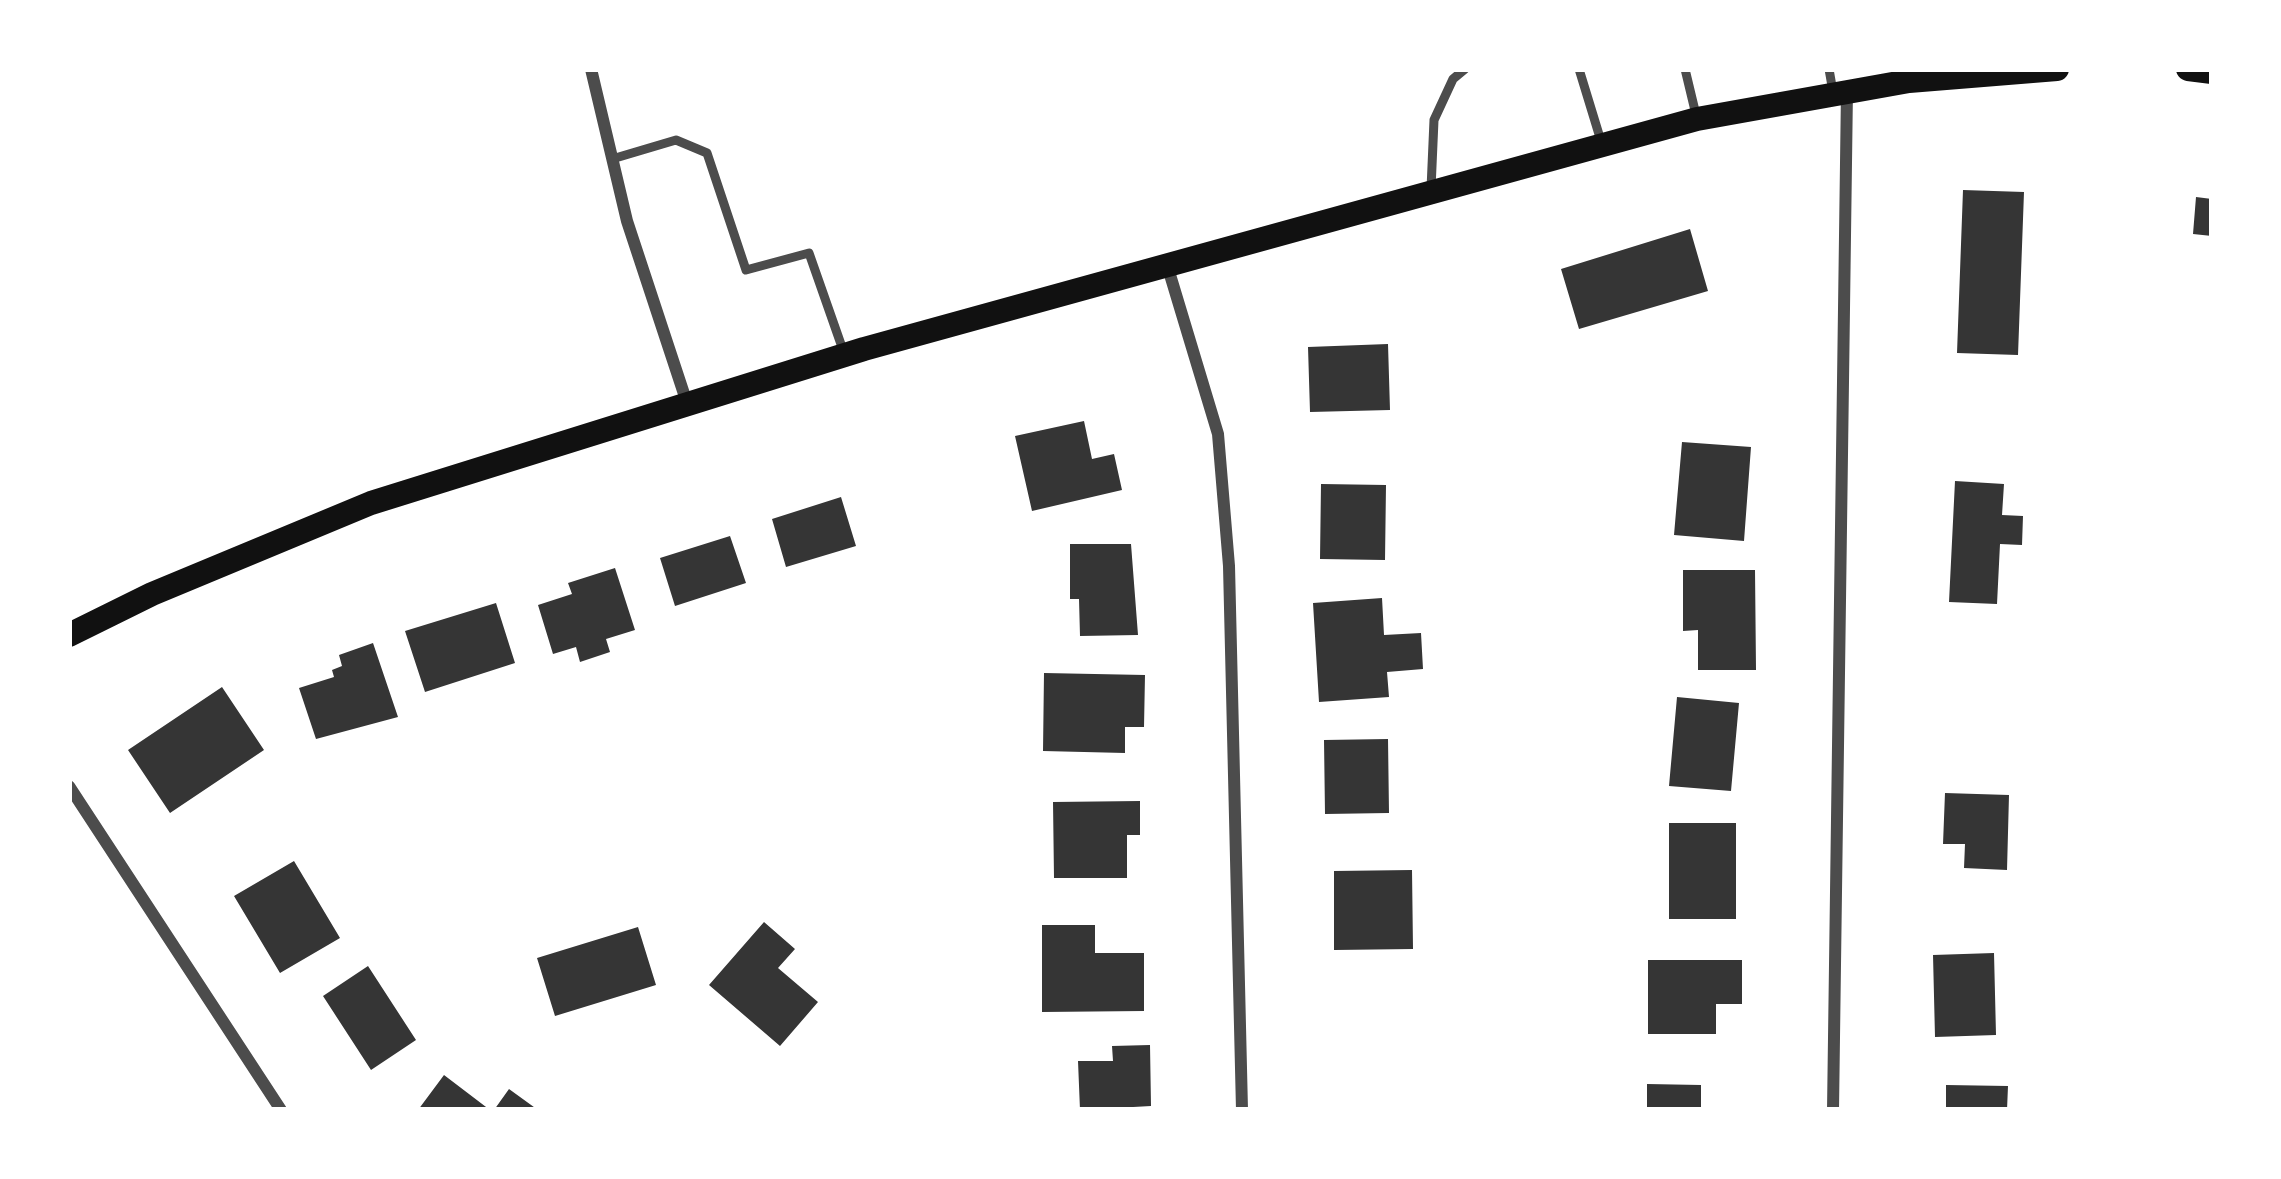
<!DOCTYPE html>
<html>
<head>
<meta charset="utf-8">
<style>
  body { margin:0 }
  #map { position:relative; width:2281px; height:1179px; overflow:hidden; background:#fff; font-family:Figtree,sans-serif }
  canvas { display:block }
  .frame { position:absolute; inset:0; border:72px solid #fff; pointer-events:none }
</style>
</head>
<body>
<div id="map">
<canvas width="2281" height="1179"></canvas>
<div class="frame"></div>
</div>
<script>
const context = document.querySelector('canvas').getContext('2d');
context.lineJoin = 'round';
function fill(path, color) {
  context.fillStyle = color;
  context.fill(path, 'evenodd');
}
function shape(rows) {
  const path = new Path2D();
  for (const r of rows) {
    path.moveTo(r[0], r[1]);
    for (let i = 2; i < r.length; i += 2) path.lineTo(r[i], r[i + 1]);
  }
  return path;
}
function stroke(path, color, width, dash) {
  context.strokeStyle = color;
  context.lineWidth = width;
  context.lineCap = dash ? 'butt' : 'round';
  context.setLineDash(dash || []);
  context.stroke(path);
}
fill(shape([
  [1963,190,2024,192,2018,355,1957,353],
  [2196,197,2212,199,2212,236,2193,234],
  [1690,229,1708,291,1579,329,1561,269],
  [1388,344,1390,410,1310,412,1308,347],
  [1084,421,1092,459,1114,454,1122,490,1032,511,1015,436],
  [1682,442,1751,447,1744,541,1674,535],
  [1955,481,2004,484,2002,515,2023,516,2022,545,2000,544,1997,604,1949,602],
  [1321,484,1386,485,1385,560,1320,559],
  [841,497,856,546,786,567,772,519],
  [730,536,746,583,675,606,660,558],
  [1070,544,1131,544,1138,635,1080,636,1079,599,1070,599],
  [615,568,635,630,606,639,610,652,580,662,576,647,553,654,538,605,572,594,568,583],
  [1683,570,1755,570,1756,670,1698,670,1698,630,1683,631],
  [1382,598,1384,635,1421,633,1423,669,1387,672,1389,697,1319,702,1313,603],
  [496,603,515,663,425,692,405,631],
  [373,643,398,717,316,739,299,688,334,677,332,670,342,666,339,655],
  [1044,673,1145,675,1144,727,1125,727,1125,753,1043,751],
  [222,687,264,750,170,813,128,750],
  [1677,697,1739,703,1731,791,1669,786],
  [1388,739,1389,813,1325,814,1324,740],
  [1945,793,2009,795,2007,870,1964,868,1965,844,1943,844],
  [1140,801,1140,835,1127,835,1127,878,1054,878,1053,802],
  [1669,823,1736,823,1736,919,1669,919],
  [294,861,340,938,280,973,234,896],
  [1412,870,1413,949,1334,950,1334,871],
  [764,922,795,949,778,968,818,1002,780,1046,709,985],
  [1042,925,1095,925,1095,953,1144,953,1144,1011,1042,1012],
  [638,927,656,985,555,1016,537,958],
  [1994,953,1996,1035,1935,1037,1933,955],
  [1648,960,1742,960,1742,1004,1716,1004,1716,1034,1648,1034],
  [368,966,416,1040,371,1070,323,996],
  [1150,1045,1151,1106,1080,1110,1078,1061,1113,1061,1112,1046],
  [444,1075,490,1110,418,1110],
  [1647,1084,1701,1085,1701,1110,1647,1110],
  [1946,1085,2008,1086,2007,1110,1946,1110],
  [509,1089,538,1110,494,1110]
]), '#353535');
stroke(shape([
  [1579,69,1601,141],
  [1685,69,1697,119],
  [1829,69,1833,92],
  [612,159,676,140,707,153,746,270,809,253,843,350],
  [1431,189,1434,120,1453,79,1465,69]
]), '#4c4c4c', 9);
stroke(shape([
  [591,69,627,221,687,403],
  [1168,268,1218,434,1229,566,1242,1110],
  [69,786,281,1110],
  [1833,1110,1847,90]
]), '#4c4c4c', 12);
stroke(shape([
  [2188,69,2212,72],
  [69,635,152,594,371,503,864,349,1697,119,1909,81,2057,69]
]), '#111', 24);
</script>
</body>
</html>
